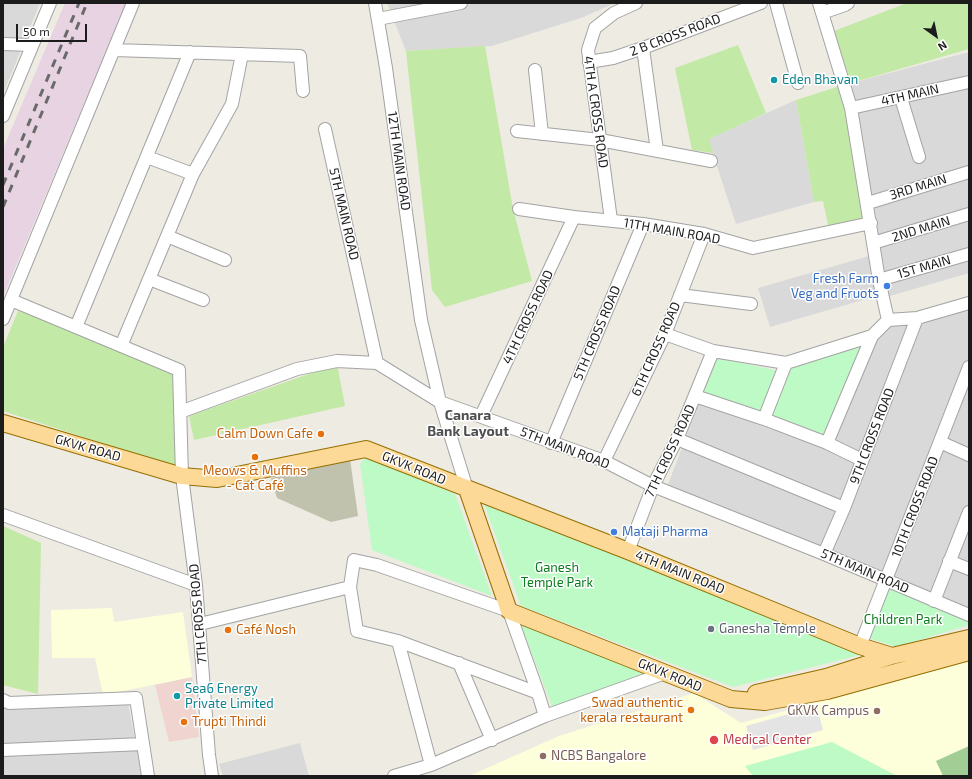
<!DOCTYPE html>
<html>
<head>
<meta charset="utf-8">
<style>
  body { margin:0 }
  #map { position:relative; width:972px; height:779px; overflow:hidden; background:#eeebe2; font-family:"Exo 2",sans-serif }
  canvas { display:block }
  .frame { position:absolute; inset:0; border:4px solid #1c1c1c; pointer-events:none }
  .north { position:absolute; left:916px; top:16px; width:40px; height:40px; -webkit-text-stroke:3px #fff; paint-order:stroke; rotate:147deg; font-size:11px; font-weight:700; line-height:16px; text-align:center; color:#1c1c1c }
  .north::after { content:''; display:block; margin:auto; width:14px; height:18px; background:#1c1c1c; clip-path:polygon(50% 0,100% 100%,50% 72%,0 100%) }
  .scale { position:absolute; left:16px; top:24px; width:71px; height:18px; box-sizing:border-box; border:2px solid #1c1c1c; border-top:0; padding-left:5px; font-size:12px; line-height:14px; white-space:nowrap; color:#1c1c1c; -webkit-text-stroke:3px #fff; paint-order:stroke }
</style>
</head>
<body>
<div id="map">
<canvas width="972" height="779"></canvas>
<div class="frame"></div>
<div class="north">N</div>
<div class="scale">50 m</div>
</div>
<script>
const context = document.querySelector('canvas').getContext('2d');
context.lineJoin = 'round';
function fill(path, color) {
  context.fillStyle = color;
  context.fill(path, 'evenodd');
}
function shape(rows) {
  const path = new Path2D();
  for (const r of rows) {
    path.moveTo(r[0], r[1]);
    for (let i = 2; i < r.length; i += 2) path.lineTo(r[i], r[i + 1]);
  }
  return path;
}
function stroke(path, color, width, dash) {
  context.strokeStyle = color;
  context.lineWidth = width;
  context.lineCap = dash ? 'butt' : 'round';
  context.setLineDash(dash || []);
  context.stroke(path);
}
function drawText(font, color, halo, rows, align = 'center') {
  context.font = font + ' "Exo 2",sans-serif';
  context.lineWidth = 3;
  context.setLineDash([]);
  context.textBaseline = 'middle';
  context.strokeStyle = halo;
  context.fillStyle = color;
  for (const [text, x, y, turn = 0] of rows) {
    context.save();
    context.translate(x, y);
    context.rotate((+turn || 0) * Math.PI / 180);
    context.textAlign = isNaN(turn) ? turn : align;
    if (halo) context.strokeText(text, 0, 0);
    context.fillText(text, 0, 0);
    context.restore();
  }
}
fill(shape([
  [3,3,40,3,3,94],
  [387,3,615,3,581,18,492,46,406,51],
  [969,52,969,273,883,298,840,86],
  [796,100,814,202,736,224,708,139],
  [869,256,880,295,770,327,758,288],
  [969,299,969,622,664,495,699,403,827,450,873,338,890,322],
  [128,703,135,740,3,746,3,705],
  [300,743,309,776,223,776,219,764],
  [137,747,142,776,3,776,3,754]
]), '#dad9d9');
fill(shape([
  [192,677,199,737,169,742,155,685]
]), '#efd4d0');
fill(shape([
  [65,3,126,3,3,297,3,149]
]), '#e7d3e2');
fill(shape([
  [112,608,114,622,183,612,192,677,103,695,95,658,52,658,51,610],
  [969,660,969,776,469,776,559,736,694,693,741,723]
]), '#fcffd9');
fill(shape([
  [350,459,358,516,331,522,277,498,271,478]
]), '#c1c2ad');
fill(shape([
  [907,3,969,3,969,49,851,83,834,31],
  [738,45,766,113,709,139,713,153,692,150,675,68],
  [485,46,513,209,532,281,445,307,432,290,406,51],
  [840,86,867,218,829,229,823,201,814,202,796,100],
  [18,311,55,323,174,372,176,467,3,411,3,347],
  [337,364,345,406,194,440,189,416],
  [3,526,41,543,38,694,3,685]
]), '#c2e9a6');
fill(shape([
  [969,746,969,776,943,776,936,761]
]), '#a2ce95');
fill(shape([
  [862,345,825,435,701,394,714,357,779,371],
  [367,456,455,494,492,596,372,550,360,464],
  [483,501,868,653,733,687,521,606],
  [889,589,969,622,969,625,896,647,869,638],
  [520,622,646,671,649,677,553,709],
  [832,742,897,776,753,776,745,766]
]), '#bdfac6');
fill(shape([
  [817,706,823,730,753,750,746,726]
]), '#e4e4e4');
const minor = shape([
  [375,3,386,68,421,320,440,402,467,489],
  [776,3,798,83],
  [819,3,851,108,879,280,888,320],
  [822,13,845,5,848,3],
  [378,19,461,3],
  [3,44,32,45],
  [643,48,657,151],
  [114,50,300,56,303,91],
  [589,62,613,58,643,48,761,3],
  [535,70,542,134],
  [901,98,919,157],
  [851,108,969,82],
  [3,116,50,3],
  [325,129,377,363,440,402,604,461,653,486,824,554,969,615],
  [517,131,600,140,711,161],
  [193,174,232,104,242,54],
  [868,203,969,172],
  [519,209,574,217,643,224,704,234,753,248,871,223],
  [611,220,588,50,595,28,614,13,636,3],
  [167,236,225,260],
  [873,243,969,214],
  [149,279,203,300],
  [879,280,969,254],
  [680,295,751,304],
  [11,300,179,370,182,476,196,585,209,755,212,776],
  [3,319,133,3],
  [76,327,190,52],
  [665,334,713,351,786,363,872,336,888,320,917,318,969,303],
  [121,346,193,174,147,157],
  [695,396,764,419,827,443,862,460],
  [180,412,297,369,337,361,377,363],
  [481,416,574,217],
  [764,419,786,363],
  [677,439,844,508],
  [940,442,969,455],
  [551,443,643,224],
  [827,443,872,336],
  [604,461,665,334,704,234],
  [3,515,196,585],
  [628,551,653,486,677,439,713,351],
  [824,554,844,508,917,318],
  [949,561,969,569],
  [934,601,969,512],
  [200,624,350,587],
  [398,641,431,765],
  [860,646,969,367],
  [459,663,492,740],
  [538,693,398,641,357,631,350,587,354,560,377,565,509,611,538,693,545,716],
  [3,700,9,703,136,698,148,776],
  [3,750,143,744],
  [394,776,431,765,545,716,665,673]
]);
const major = shape([
  [3,423,182,476,217,479,366,449,628,551,860,646,892,656],
  [467,489,509,611,731,699,765,702,827,691,969,652],
  [756,693,826,677,892,656,969,638]
]);
stroke(minor, '#a3a3a3', 14);
stroke(major, '#946f00', 18);
stroke(minor, '#fff', 12);
stroke(major, '#fdd998', 16);
stroke(shape([
  [3,185,79,3],
  [3,207,87,3]
]), '#6a6a6a', 3, [8, 8]);
for (const [x, y, r, color] of [
  [774,80,4,"#0f9aa8"],
  [887,286,4,"#3f7fe0"],
  [321,434,4,"#e8710a"],
  [255,457,4,"#e8710a"],
  [614,532,4,"#3f7fe0"],
  [711,629,4,"#6b7280"],
  [228,630,4,"#e8710a"],
  [177,696,4,"#0f9aa8"],
  [691,710,4,"#e8710a"],
  [877,711,4,"#8d6e63"],
  [184,722,4,"#e8710a"],
  [714,740,5,"#e0444e"],
  [543,756,4,"#8d6e63"]
]) {
  const dot = new Path2D();
  dot.arc(x, y, r, 0, 2 * Math.PI);
  context.fillStyle = color;
  context.fill(dot);
  stroke(dot, '#fff', 1.5);
}
drawText('13px', '#1c1c1c', '#fff', [
  ["2 B CROSS ROAD",675,35,-21],
  ["4TH MAIN",910,95,-13],
  ["4TH A CROSS ROAD",596,112,82],
  ["12TH MAIN ROAD",399,161,82],
  ["3RD MAIN",918,187,-17],
  ["5TH MAIN ROAD",344,214,77],
  ["2ND MAIN",921,229,-17],
  ["11TH MAIN ROAD",672,231,10],
  ["1ST MAIN",924,267,-16],
  ["4TH CROSS ROAD",528,317,-65],
  ["5TH CROSS ROAD",597,333,-67],
  ["6TH CROSS ROAD",656,349,-66],
  ["9TH CROSS ROAD",872,436,-69],
  ["GKVK ROAD",88,448,16],
  ["5TH MAIN ROAD",565,448,21],
  ["7TH CROSS ROAD",670,451,-65],
  ["GKVK ROAD",414,468,22],
  ["10TH CROSS ROAD",915,507,-69],
  ["5TH MAIN ROAD",865,571,23],
  ["4TH MAIN ROAD",680,572,22],
  ["7TH CROSS ROAD",198,614,-95],
  ["GKVK ROAD",670,675,22]
]);
drawText('13px', '#0d838f', '#fff', [
  ["Eden Bhavan",782,80],
  ["Sea6 Energy",185,689],
  ["Private Limited",185,704]
], 'left');
drawText('13px', '#366cbe', '#fff', [
  ["Fresh Farm",879,279],
  ["Veg and Fruots",879,294],
  ["Mataji Pharma",622,532,"left"]
], 'right');
drawText('13px', '#c56008', '#fff', [
  ["Calm Down Cafe",313,434],
  ["Meows & Muffins",255,471,"center"],
  ["- Cat Café",255,486,"center"],
  ["Café Nosh",236,630,"left"],
  ["Swad authentic",683,703],
  ["kerala restaurant",683,718],
  ["Trupti Thindi",192,722,"left"]
], 'right');
drawText('13px', '#0a7b1c', '#fff', [
  ["Ganesh",557,568],
  ["Temple Park",557,583],
  ["Children Park",903,620]
]);
drawText('13px', '#5b616d', '#fff', [
  ["Ganesha Temple",719,629]
], 'left');
drawText('13px', '#785e54', '#fff', [
  ["GKVK Campus",869,711],
  ["NCBS Bangalore",551,756,"left"]
], 'right');
drawText('13px', '#be3a42', '#fff', [
  ["Medical Center",723,740]
], 'left');
drawText('bold 14px', '#4f4f4f', '#fff', [
  ["Canara",468,415],
  ["Bank Layout",468,431]
]);
</script>
</body>
</html>
